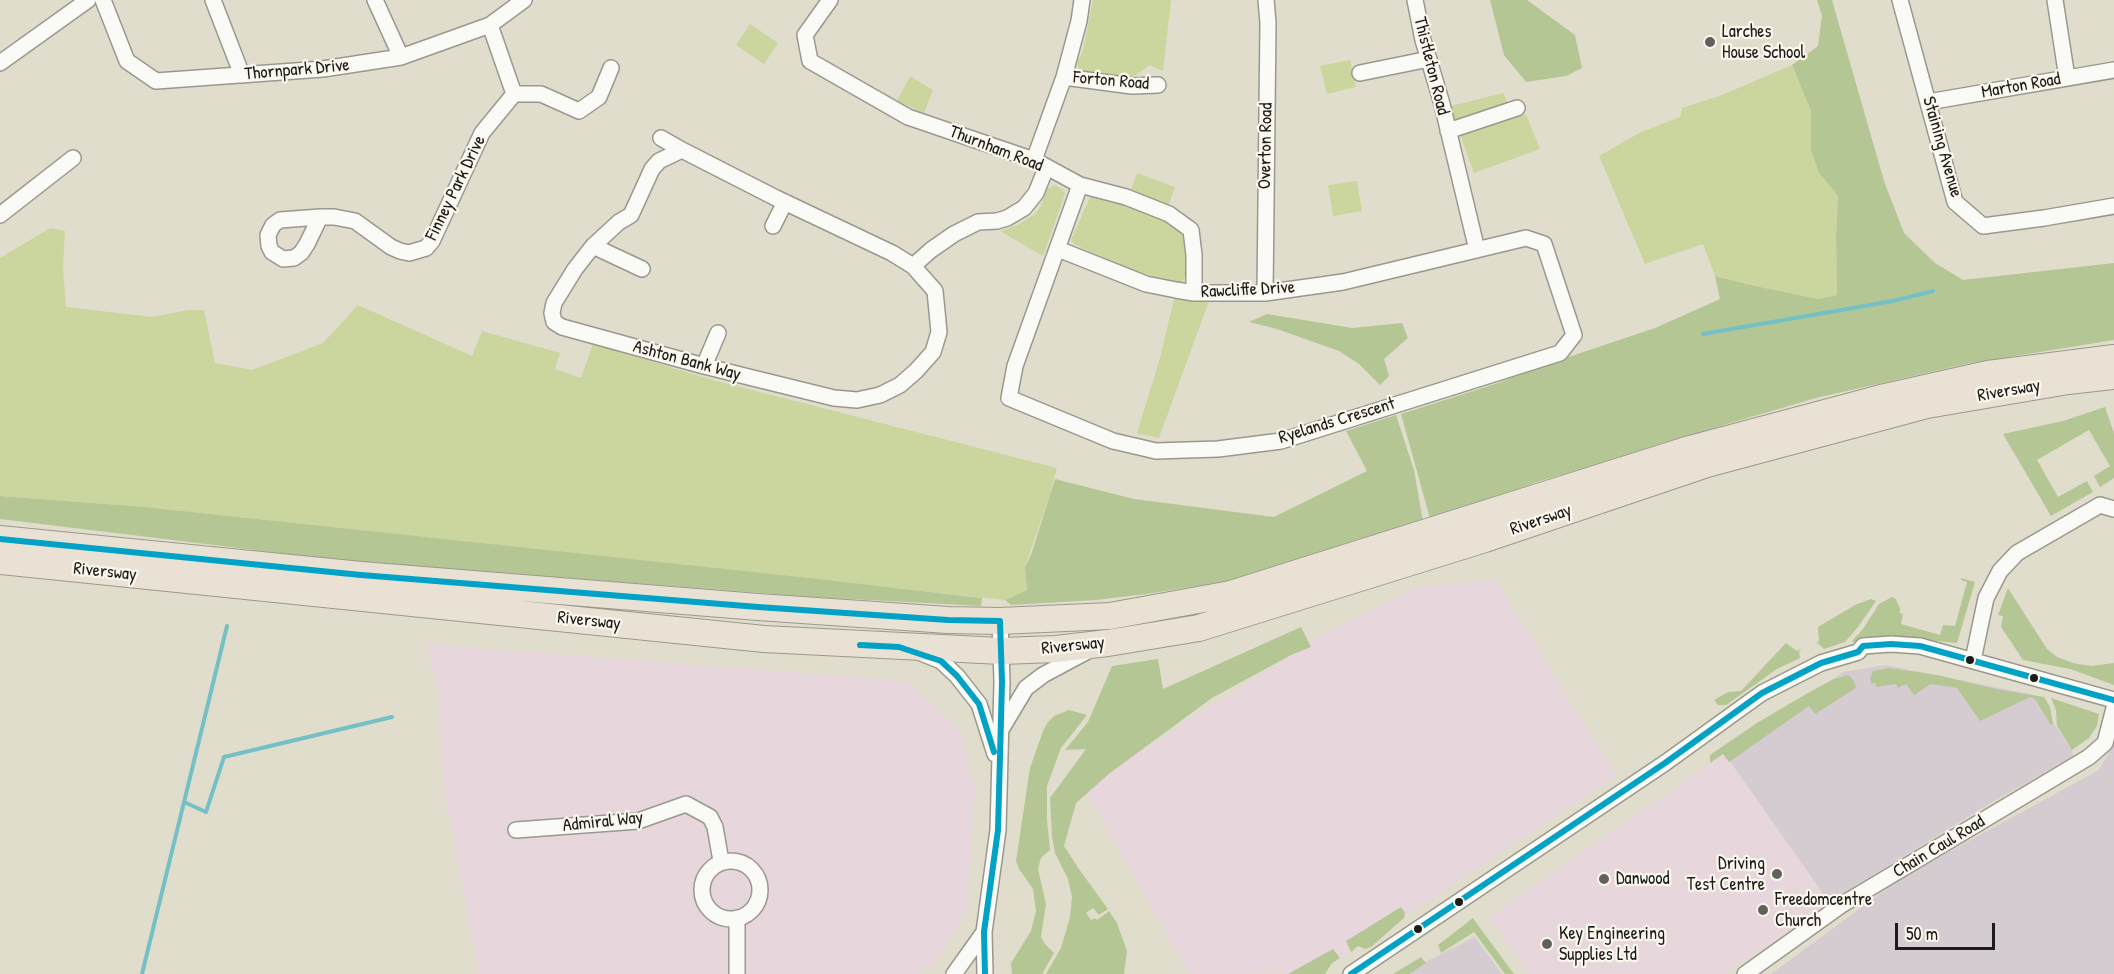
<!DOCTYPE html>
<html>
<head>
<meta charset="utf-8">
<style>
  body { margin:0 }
  #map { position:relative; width:2114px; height:974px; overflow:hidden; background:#e1ddcc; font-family:"Patrick Hand",sans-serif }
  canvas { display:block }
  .scale { position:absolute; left:1895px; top:923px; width:100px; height:27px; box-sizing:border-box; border:3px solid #1c1c1c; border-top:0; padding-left:8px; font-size:18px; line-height:21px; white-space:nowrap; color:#1c1c1c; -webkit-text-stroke:4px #fbf7ec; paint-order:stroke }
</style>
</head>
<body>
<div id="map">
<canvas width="2114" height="974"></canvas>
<div class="scale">50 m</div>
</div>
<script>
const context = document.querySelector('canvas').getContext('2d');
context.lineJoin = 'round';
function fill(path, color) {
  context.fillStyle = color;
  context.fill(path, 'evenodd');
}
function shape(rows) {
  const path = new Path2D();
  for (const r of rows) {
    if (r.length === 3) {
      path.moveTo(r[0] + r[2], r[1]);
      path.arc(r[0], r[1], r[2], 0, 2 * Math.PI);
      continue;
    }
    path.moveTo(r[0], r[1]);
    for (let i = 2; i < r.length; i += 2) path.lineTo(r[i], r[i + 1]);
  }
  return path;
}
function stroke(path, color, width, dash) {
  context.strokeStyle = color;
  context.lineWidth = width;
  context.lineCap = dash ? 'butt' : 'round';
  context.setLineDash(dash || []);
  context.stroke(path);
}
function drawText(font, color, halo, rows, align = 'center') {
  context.font = font + ' "Patrick Hand",sans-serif';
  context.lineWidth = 4.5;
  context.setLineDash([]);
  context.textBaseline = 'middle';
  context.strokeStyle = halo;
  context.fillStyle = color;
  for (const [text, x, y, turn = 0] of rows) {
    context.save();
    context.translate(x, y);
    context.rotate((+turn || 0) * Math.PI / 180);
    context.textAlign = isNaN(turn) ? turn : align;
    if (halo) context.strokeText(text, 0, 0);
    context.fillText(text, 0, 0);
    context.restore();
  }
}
fill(shape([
  [1495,580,1617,776,1320,973,1189,974,1084,787,1326,633,1416,587],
  [426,644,907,681,959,728,975,789,967,908,937,962,918,974,479,974,443,782,439,691],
  [1724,753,1829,902,1724,974,1530,974,1489,917]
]), '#e7d6dc');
fill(shape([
  [1886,665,2034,695,2072,750,2073,756,1984,807,1829,902,1724,753,1843,672],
  [2114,744,2114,974,1771,974,1904,876,2099,770],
  [1475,937,1502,974,1401,974]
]), '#d5ccd1');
fill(shape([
  [1093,0,1171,0,1163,71,1150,65,1132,78,1079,70,1077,63,1083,50],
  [750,24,778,43,764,64,736,45],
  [1350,60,1356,87,1327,94,1320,66],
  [1792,65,1811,111,1811,150,1819,173,1838,196,1836,236,1837,295,1819,299,1755,286,1715,276,1703,244,1645,264,1599,156,1641,132,1680,117,1682,108,1722,95],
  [910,76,933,90,924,113,897,101],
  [1503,93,1509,105,1460,121,1454,119,1451,106],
  [1526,114,1540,149,1474,173,1460,134],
  [1137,173,1175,187,1168,206,1130,192],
  [1357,181,1362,211,1333,216,1328,185],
  [1055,185,1062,189,1065,194,1043,256,1000,231,1018,225,1036,213,1041,206,1047,189],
  [1091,195,1131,203,1171,220,1188,235,1189,274,1180,283,1124,268,1074,244,1071,240],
  [50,228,65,231,63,267,66,307,152,317,188,310,204,310,215,363,252,370,323,343,358,305,472,356,482,331,560,353,555,369,581,378,593,344,713,380,1057,468,1049,497,1025,567,1027,590,1005,600,145,507,0,496,0,258],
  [1174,299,1209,301,1159,438,1137,433,1160,358]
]), '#cad69d');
fill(shape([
  [1490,0,1527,0,1575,35,1582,68,1566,76,1526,82,1504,55],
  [1817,0,1832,0,1884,181,1904,233,1935,263,1963,280,2114,263,2114,340,1966,364,1816,398,1717,427,1678,441,1537,482,1431,522,1401,414,1501,382,1524,372,1655,328,1720,299,1715,276,1755,286,1819,299,1837,295,1836,236,1838,196,1819,173,1811,150,1811,111,1792,65,1818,46,1822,16],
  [1267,314,1352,328,1402,323,1408,338,1384,359,1389,376,1380,385,1359,364,1339,351,1277,329,1249,322],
  [2105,407,2114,433,2114,478,2100,487,2094,476,2110,466,2089,430,2037,460,2058,497,2087,481,2093,492,2051,516,2003,434,2063,421],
  [1396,415,1414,470,1423,522,1241,578,1203,585,1147,594,1096,600,1011,605,1005,600,1027,590,1025,567,1031,555,1055,479,1134,499,1274,517,1367,471,1346,431],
  [0,496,145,507,809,578,982,598,981,606,813,597,337,560,0,519],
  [1961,578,1975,582,1957,643,1887,636,1851,642,1863,629,1879,604,1892,597,1895,598,1900,608,1900,613,1903,614,1901,624,1940,635,1943,625,1955,626,1967,582,1961,580],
  [2008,588,2047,649,2057,657,2073,663,2091,666,2114,663,2114,685,2070,669,2023,660,2001,627,2003,616,1998,615],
  [1871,599,1876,601,1858,627,1845,642,1824,649,1818,643,1814,645,1819,641,1818,627,1855,605],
  [1301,627,1311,647,1291,655,1212,698,1110,773,1076,803,1064,846,1079,869,1108,909,1099,915,1093,908,1086,913,1091,920,1095,918,1097,920,1109,911,1117,923,1127,951,1124,974,1046,974,1061,948,1070,917,1072,897,1068,879,1055,853,1052,836,1050,798,1086,749,1065,750,1088,722,1112,666,1158,659,1163,689],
  [1786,643,1797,651,1802,648,1799,651,1800,658,1777,669,1726,705,1718,705,1714,700,1728,692,1741,691],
  [1889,668,1937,675,2001,690,2044,697,2050,707,2053,724,2051,725,2035,699,2030,697,1980,721,1957,688,1931,684,1914,695,1906,684,1898,688,1896,684,1876,687,1875,682,1872,685,1870,678,1873,671],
  [1849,675,1854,681,1856,688,1815,714,1809,706,1729,762,1723,754,1710,763,1710,755,1757,723,1806,694,1834,679],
  [2051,698,2099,714,2097,726,2089,738,2072,750,2057,726,2056,710],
  [1069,710,1087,715,1061,748,1047,786,1047,820,1050,850,1041,858,1038,869,1046,904,1041,937,1045,944,1054,953,1042,974,1012,974,1011,963,1031,931,1036,911,1033,889,1019,869,1016,861,1030,768,1043,731,1048,722,1054,716],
  [1401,907,1405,913,1404,918,1371,947,1365,949,1358,946,1351,952,1346,941],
  [1473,918,1480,928,1514,974,1505,974,1474,932,1441,953,1438,945],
  [1333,949,1340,958,1332,963,1325,974,1288,974],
  [1421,957,1426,963,1409,974,1393,974]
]), '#b5c695');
stroke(shape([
  [1703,334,1893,301,1933,291],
  [184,802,206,812,224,757,392,717],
  [142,974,227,626]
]), '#74c0c5', 4);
const minor = shape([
  [103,0,127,61,156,81,323,69,401,57,490,25,524,0],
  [213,0,242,75],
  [375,0,401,57],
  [830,0,805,35,810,61,908,117,1034,160,1080,185,1126,197,1169,214,1191,230,1194,255,1194,293],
  [1415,0,1423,40,1442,104,1477,250],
  [1900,0,1955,202,1983,226,2044,218,2114,206],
  [2055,0,2067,78],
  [490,25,514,94,541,94,579,111,599,97,611,68],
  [0,63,88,0],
  [1360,73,1429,59],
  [1064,77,1132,86,1158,85],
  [1928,102,2114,70],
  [1448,131,1517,108],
  [661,138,682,150],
  [1034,160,1064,77,1079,21,1082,0],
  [0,215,73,158],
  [320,217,280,220,273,225,268,235,269,246,272,252,283,259,294,258,301,253,307,244,320,217,334,217,355,221,391,247,400,251,409,253,426,248,432,241,482,133,514,94],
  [773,226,785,202],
  [593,246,642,269],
  [1058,249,1146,284,1176,290,1194,293,1265,293,1343,282,1526,238,1544,244,1574,335,1560,353,1281,441,1218,449,1156,451,1113,441,1009,398,1015,366,1080,185],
  [913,266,892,253,776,198,682,150,659,161,652,169,631,215,619,222,593,246,575,269,554,303,552,313,554,322,562,327,704,366,834,398,857,400,880,395,900,385,916,371,933,352,939,332,935,291,913,266,931,250,954,234,978,222,997,221,1007,218,1024,208,1036,193,1046,168],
  [1265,293,1268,23,1266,0],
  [704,366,718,333],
  [921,653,941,661,957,676,979,704,995,754],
  [1973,660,1986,598,2000,571,2017,553,2100,505,2114,509],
  [1002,728,1026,688,1043,675,1086,652],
  [516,830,638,821,686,804,710,817,715,827,721,861],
  [731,890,29],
  [737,918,737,974],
  [954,974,984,932],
  [985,974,984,932,998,830,1002,682,1000,621],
  [1351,974,1665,763,1762,693,1821,663,1858,652,1863,646,1891,644,1920,646,2114,700],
  [1745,974,1843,904,2089,757,2105,743,2114,708]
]);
const trunk = shape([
  [0,539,361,575,758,607,948,620,1000,621,1110,616,1231,594,1690,449,1881,398,1988,374,2114,358],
  [0,561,764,639,1001,651,1056,649,1108,643,1199,628,1485,539,1707,464,1927,405,2068,381,2114,376]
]);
stroke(minor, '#9a988e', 18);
stroke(trunk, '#9a988e', 28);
stroke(minor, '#fafaf7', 15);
stroke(trunk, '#eae1d5', 26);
stroke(shape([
  [0,539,361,575,758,607,948,620,1000,621,1002,682,998,830,984,932,985,974],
  [860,645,899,647,941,661,957,676,979,704,994,752],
  [1351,974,1665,763,1762,693,1821,663,1858,652,1863,646,1891,644,1920,646,2114,700]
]), '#01a2c5', 6);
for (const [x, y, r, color] of [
  [1710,42,6,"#61605a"],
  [1970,660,5,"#1c1c1c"],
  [2034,678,5,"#1c1c1c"],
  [1777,874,6,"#61605a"],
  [1604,879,6,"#61605a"],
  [1459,902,5,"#1c1c1c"],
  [1763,910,6,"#61605a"],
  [1418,929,5,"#1c1c1c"],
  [1547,944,6,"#61605a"]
]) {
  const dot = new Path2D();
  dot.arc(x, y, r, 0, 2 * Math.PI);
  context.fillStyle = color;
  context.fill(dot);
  stroke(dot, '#fbf7ec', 2);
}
drawText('18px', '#1c1c1c', '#fbf7ec', [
  ["Larches",1722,32],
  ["House School",1722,53],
  ["Driving",1765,864,"right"],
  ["Test Centre",1765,885,"right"],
  ["Danwood",1616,879],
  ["Freedomcentre",1775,900],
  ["Church",1775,921],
  ["Key Engineering",1559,934],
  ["Supplies Ltd",1559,955]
], 'left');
drawText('18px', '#1c1c1c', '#fbf7ec', [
  ["Thistleton Road",1431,66,76],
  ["Thornpark Drive",297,70,-5],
  ["Forton Road",1111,81,5],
  ["Marton Road",2021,86,-10],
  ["Overton Road",1266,146,-89],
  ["Staining Avenue",1942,147,74],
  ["Thurnham Road",996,149,21],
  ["Finney Park Drive",456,188,-64],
  ["Rawcliffe Drive",1248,290,-3],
  ["Ashton Bank Way",687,361,15],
  ["Riversway",2009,391,-10],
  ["Ryelands Crescent",1337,421,-17],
  ["Riversway",1541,520,-19],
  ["Riversway",105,572,6],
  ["Riversway",589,621,6],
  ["Riversway",1073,646,-6],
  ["Admiral Way",603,822,-6],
  ["Chain Caul Road",1939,847,-31]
]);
</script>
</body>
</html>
